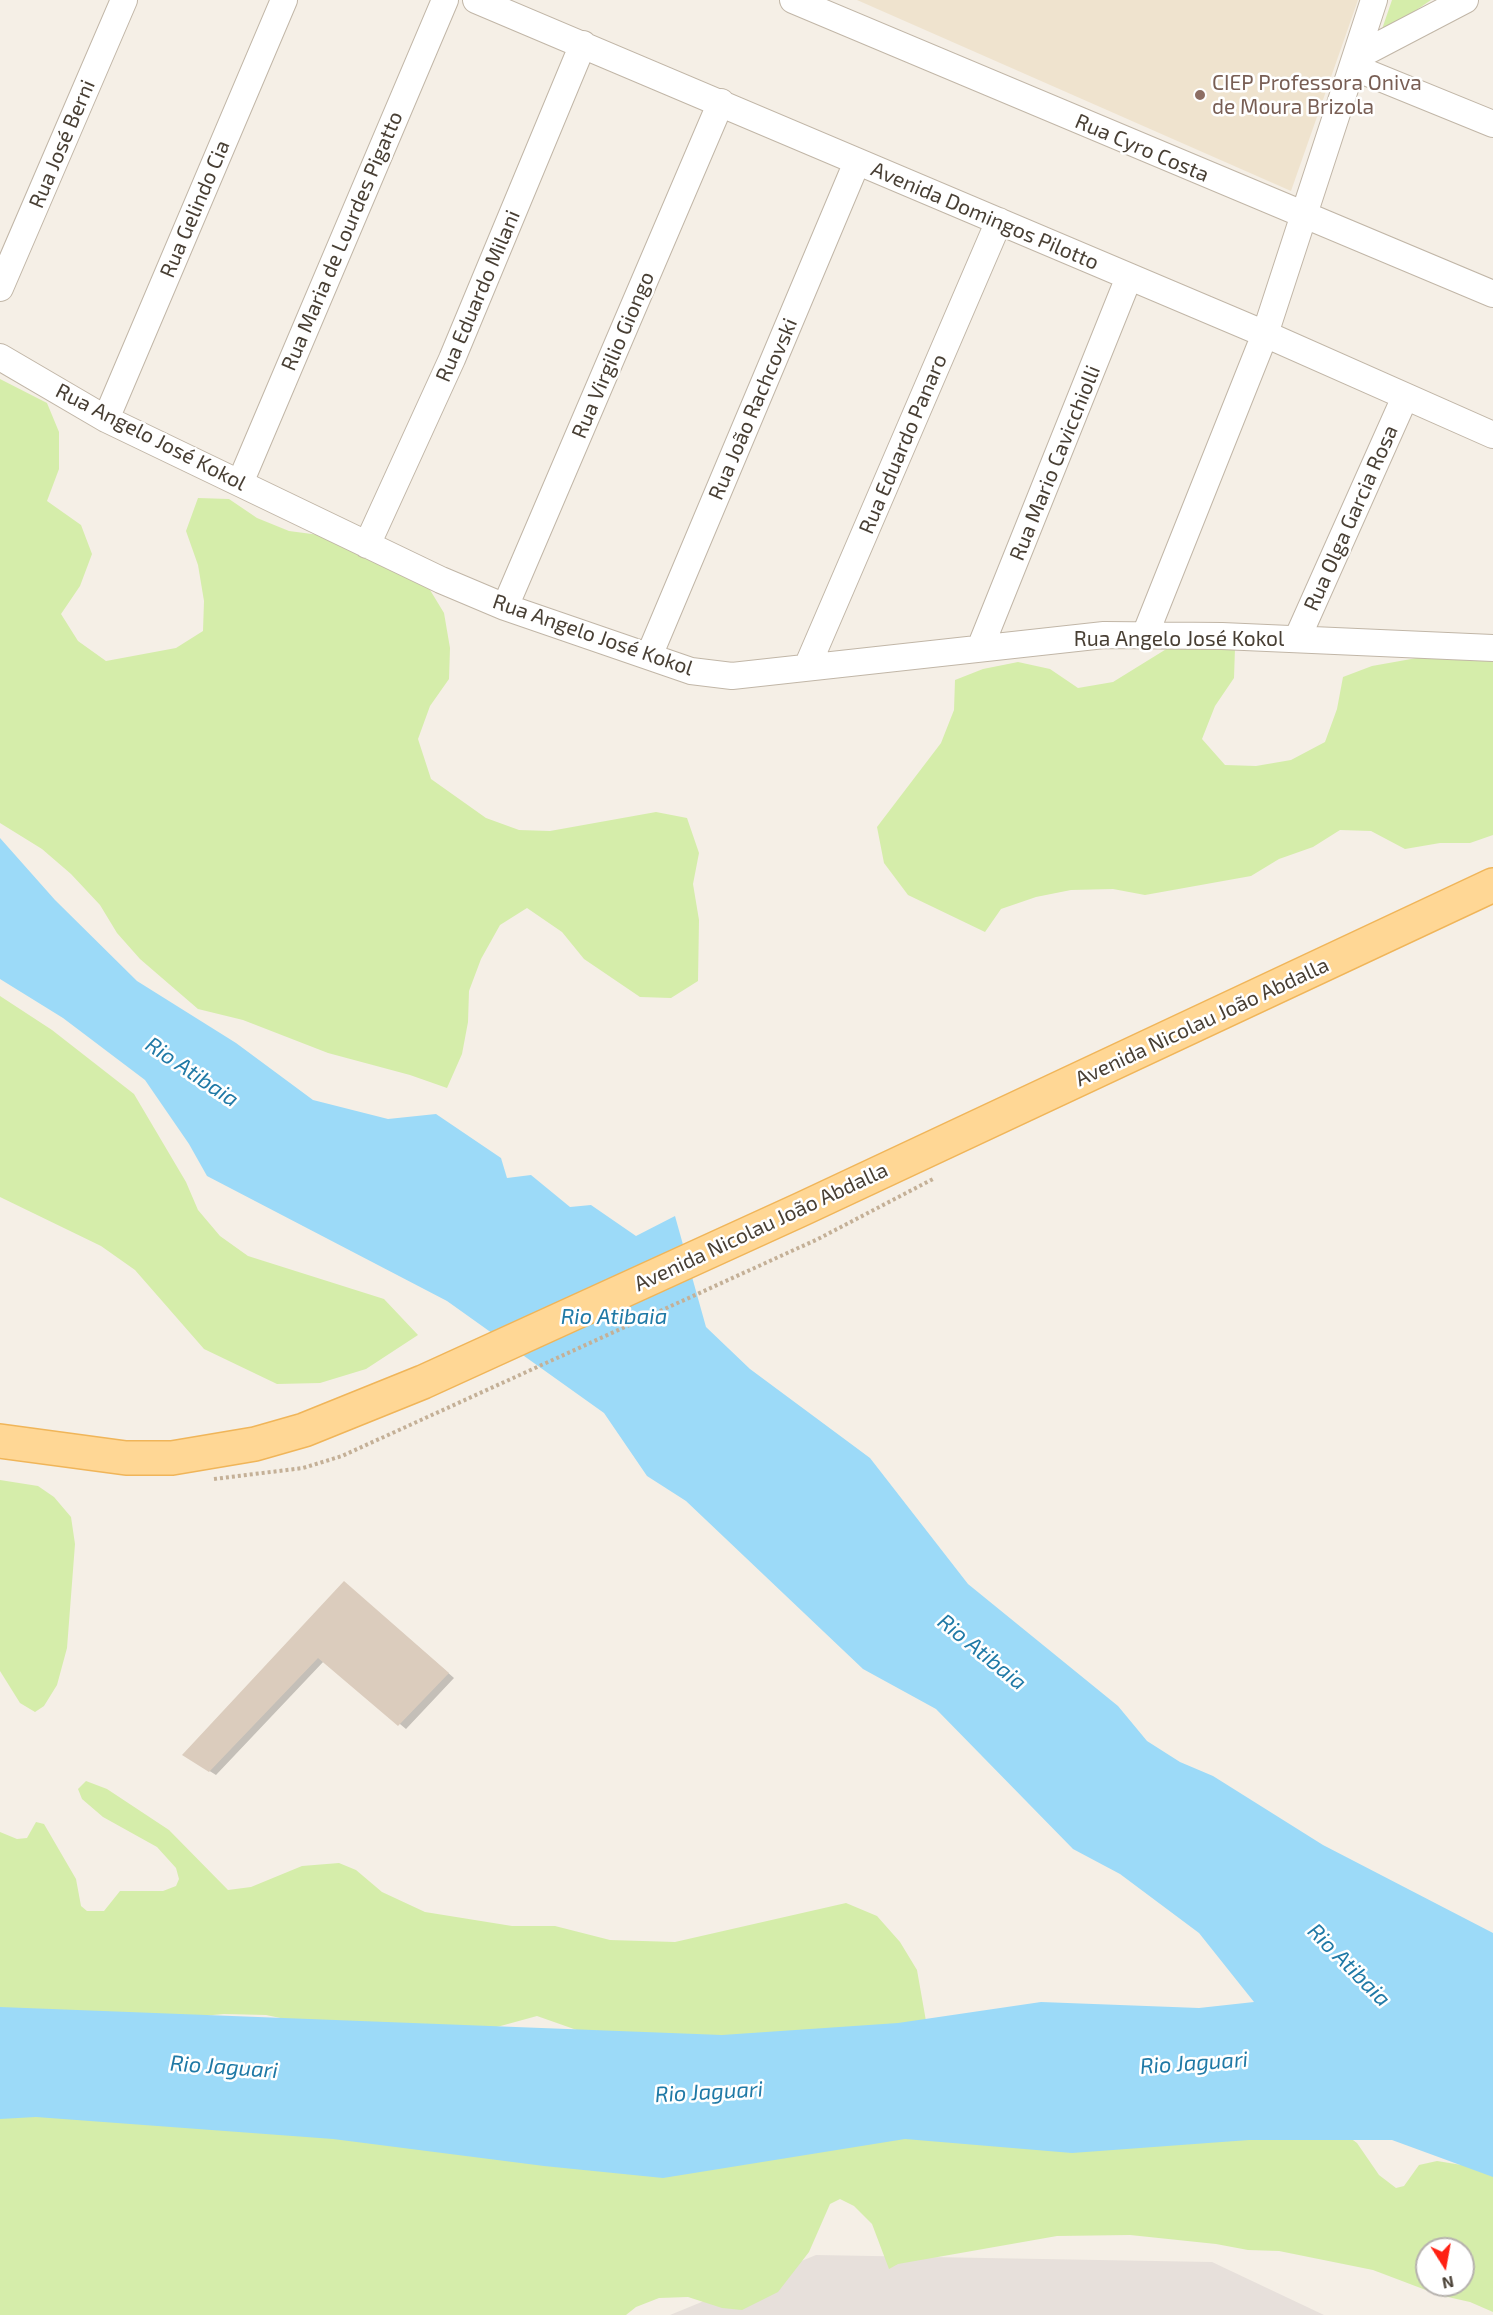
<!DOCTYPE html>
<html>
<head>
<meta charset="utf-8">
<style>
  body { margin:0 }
  #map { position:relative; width:1493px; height:2315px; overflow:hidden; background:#f5efe6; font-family:"Exo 2",sans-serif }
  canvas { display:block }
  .north { position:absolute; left:1415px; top:2237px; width:60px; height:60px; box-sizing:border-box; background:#fff; border:2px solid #b6b2ae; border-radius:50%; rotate:169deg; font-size:16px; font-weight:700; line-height:24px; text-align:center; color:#483f34 }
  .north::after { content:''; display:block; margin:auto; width:21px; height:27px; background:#ff2113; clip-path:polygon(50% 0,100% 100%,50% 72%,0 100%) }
</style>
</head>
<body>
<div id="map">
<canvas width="1493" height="2315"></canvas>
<div class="north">N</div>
</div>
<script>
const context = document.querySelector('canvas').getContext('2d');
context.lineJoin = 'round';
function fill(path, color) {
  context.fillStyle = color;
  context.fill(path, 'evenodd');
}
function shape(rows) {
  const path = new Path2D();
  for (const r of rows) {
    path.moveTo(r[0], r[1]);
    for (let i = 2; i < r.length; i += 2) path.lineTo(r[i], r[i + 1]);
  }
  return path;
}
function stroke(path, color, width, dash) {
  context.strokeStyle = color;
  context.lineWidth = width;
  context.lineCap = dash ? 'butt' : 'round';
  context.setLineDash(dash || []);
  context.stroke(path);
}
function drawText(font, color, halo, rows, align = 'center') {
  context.font = font + ' "Exo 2",sans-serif';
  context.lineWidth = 5;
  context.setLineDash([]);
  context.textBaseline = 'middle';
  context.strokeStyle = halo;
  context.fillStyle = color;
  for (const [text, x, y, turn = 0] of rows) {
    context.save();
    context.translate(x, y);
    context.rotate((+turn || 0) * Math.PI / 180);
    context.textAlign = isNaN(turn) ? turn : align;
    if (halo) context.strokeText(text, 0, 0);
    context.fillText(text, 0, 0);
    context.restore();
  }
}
fill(shape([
  [816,2255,1212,2262,1324,2315,670,2315]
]), '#e7e0db');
fill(shape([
  [857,0,1358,0,1291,191]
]), '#efe3ce');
fill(shape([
  [1392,0,1431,0,1380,35],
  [0,379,47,403,59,432,59,469,47,501,81,525,92,554,80,586,61,614,78,641,106,661,176,648,203,631,204,601,198,565,186,531,198,498,229,499,257,518,289,531,327,536,427,585,444,613,450,648,449,679,430,706,418,739,431,779,486,818,519,830,550,831,656,812,687,818,699,853,693,884,699,920,698,981,671,998,640,997,584,959,562,932,527,908,500,925,481,959,469,991,468,1022,462,1054,447,1088,410,1075,328,1053,243,1020,198,1009,140,959,117,933,100,905,71,874,42,849,0,823],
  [1484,646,1493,646,1493,835,1470,843,1440,843,1405,849,1371,831,1340,830,1313,847,1279,859,1251,876,1145,895,1113,889,1071,890,1036,897,1001,909,985,932,908,895,884,863,877,827,941,743,954,710,955,680,983,669,1018,662,1050,669,1078,688,1113,682,1168,648,1235,648,1234,678,1215,706,1202,739,1225,765,1256,766,1291,760,1325,742,1337,709,1343,677,1372,666],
  [0,996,52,1030,134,1094,186,1182,198,1210,220,1236,248,1256,384,1299,418,1335,366,1369,320,1383,277,1384,204,1349,135,1270,101,1246,0,1197],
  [0,1480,38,1486,54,1497,71,1517,75,1544,67,1648,57,1685,44,1706,35,1712,20,1703,0,1671],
  [86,1781,107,1789,169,1830,228,1890,251,1887,302,1866,339,1863,356,1870,382,1892,425,1912,512,1926,555,1926,610,1940,675,1942,846,1903,877,1916,900,1942,917,1970,929,2038,591,2035,537,2016,475,2033,343,2031,266,2015,224,2014,157,2020,0,2014,0,1832,17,1839,27,1838,36,1822,44,1824,76,1879,81,1906,87,1911,104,1911,120,1891,163,1891,176,1886,179,1879,176,1868,157,1847,103,1817,82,1799,78,1789],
  [0,2070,1331,2124,1357,2143,1379,2175,1396,2188,1404,2186,1419,2165,1437,2161,1493,2170,1493,2312,1470,2302,1439,2295,1373,2270,1279,2251,1248,2250,1216,2244,1130,2235,1057,2236,898,2264,889,2269,872,2224,854,2206,840,2199,830,2204,809,2252,778,2292,742,2310,722,2308,688,2297,659,2298,636,2307,626,2315,0,2315],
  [1427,2249,1463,2249,1463,2285,1427,2285]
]), '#d5edaa');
fill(shape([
  [0,838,55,900,137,981,236,1043,313,1100,388,1119,436,1114,501,1158,507,1178,531,1175,570,1207,591,1205,636,1236,675,1216,706,1327,750,1369,870,1458,968,1584,1118,1706,1147,1741,1180,1762,1213,1776,1323,1845,1493,1933,1493,2177,1392,2140,1249,2140,1072,2153,905,2139,663,2178,544,2166,333,2139,36,2117,0,2119,0,2007,722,2035,898,2023,1041,2002,1199,2008,1254,2002,1199,1933,1120,1874,1073,1849,936,1709,863,1669,686,1501,647,1476,604,1413,447,1301,207,1176,189,1144,145,1080,63,1018,0,979]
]), '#9cdaf8');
fill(shape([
  [344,1582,454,1678,406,1729,324,1661,216,1775,184,1755]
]), '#0003');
fill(shape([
  [344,1581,449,1673,398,1726,318,1658,209,1772,182,1755]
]), '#dbccbd');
const minor = shape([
  [476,0,1265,334,1493,435],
  [793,0,1493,294],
  [1356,57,1465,0],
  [1353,67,1493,124],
  [0,288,124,0],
  [0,357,106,419,441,580,505,607,691,671,732,676,1104,635,1222,636,1493,648],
  [106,419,284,0],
  [240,483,445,0],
  [367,545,452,359,583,44],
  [505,607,721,102],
  [1145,635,1265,334,1374,0],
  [1297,639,1405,397],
  [980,648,1129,277],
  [649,656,857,162],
  [807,667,999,221]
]);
const major = shape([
  [0,1441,126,1458,172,1458,255,1444,304,1430,423,1382,802,1209,1493,885]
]);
stroke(minor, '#c1b6a7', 28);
stroke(major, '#f0b559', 36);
stroke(shape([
  [214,1479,303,1468,342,1456,818,1239,933,1179]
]), '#c4b097', 4, [3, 3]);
stroke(minor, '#fff', 26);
stroke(major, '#ffd795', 33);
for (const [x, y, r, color] of [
  [1200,95,6,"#8d6e63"]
]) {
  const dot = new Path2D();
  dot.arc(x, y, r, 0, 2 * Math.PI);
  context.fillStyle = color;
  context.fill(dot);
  stroke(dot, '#fff', 2);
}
drawText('21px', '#785e54', '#fff', [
  ["CIEP Professora Oniva",1212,83],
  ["de Moura Brizola",1212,107]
], 'left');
drawText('21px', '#483f34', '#fff', [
  ["Rua José Berni",62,144,-67],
  ["Rua Cyro Costa",1142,148,23],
  ["Rua Gelindo Cia",195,209,-67],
  ["Avenida Domingos Pilotto",985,216,23],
  ["Rua Maria de Lourdes Pigatto",342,241,-67],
  ["Rua Eduardo Milani",478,296,-67],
  ["Rua Virgilio Giongo",613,355,-67],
  ["Rua João Rachcovski",753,409,-67],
  ["Rua Angelo José Kokol",151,437,27],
  ["Rua Eduardo Panaro",903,444,-67],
  ["Rua Mario Cavicchiolli",1055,463,-68],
  ["Rua Olga Garcia Rosa",1351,518,-66],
  ["Rua Angelo José Kokol",593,635,19],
  ["Rua Angelo José Kokol",1179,639],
  ["Avenida Nicolau João Abdalla",1202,1022,-25],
  ["Avenida Nicolau João Abdalla",761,1227,-25]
]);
drawText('italic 22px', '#1f79a6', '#fff', [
  ["Rio Atibaia",192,1072,34],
  ["Rio Atibaia",614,1317],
  ["Rio Atibaia",982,1652,39],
  ["Rio Atibaia",1349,1965,45],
  ["Rio Jaguari",1194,2063,-4],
  ["Rio Jaguari",224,2067,4],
  ["Rio Jaguari",709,2092,-3]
]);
</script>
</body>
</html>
